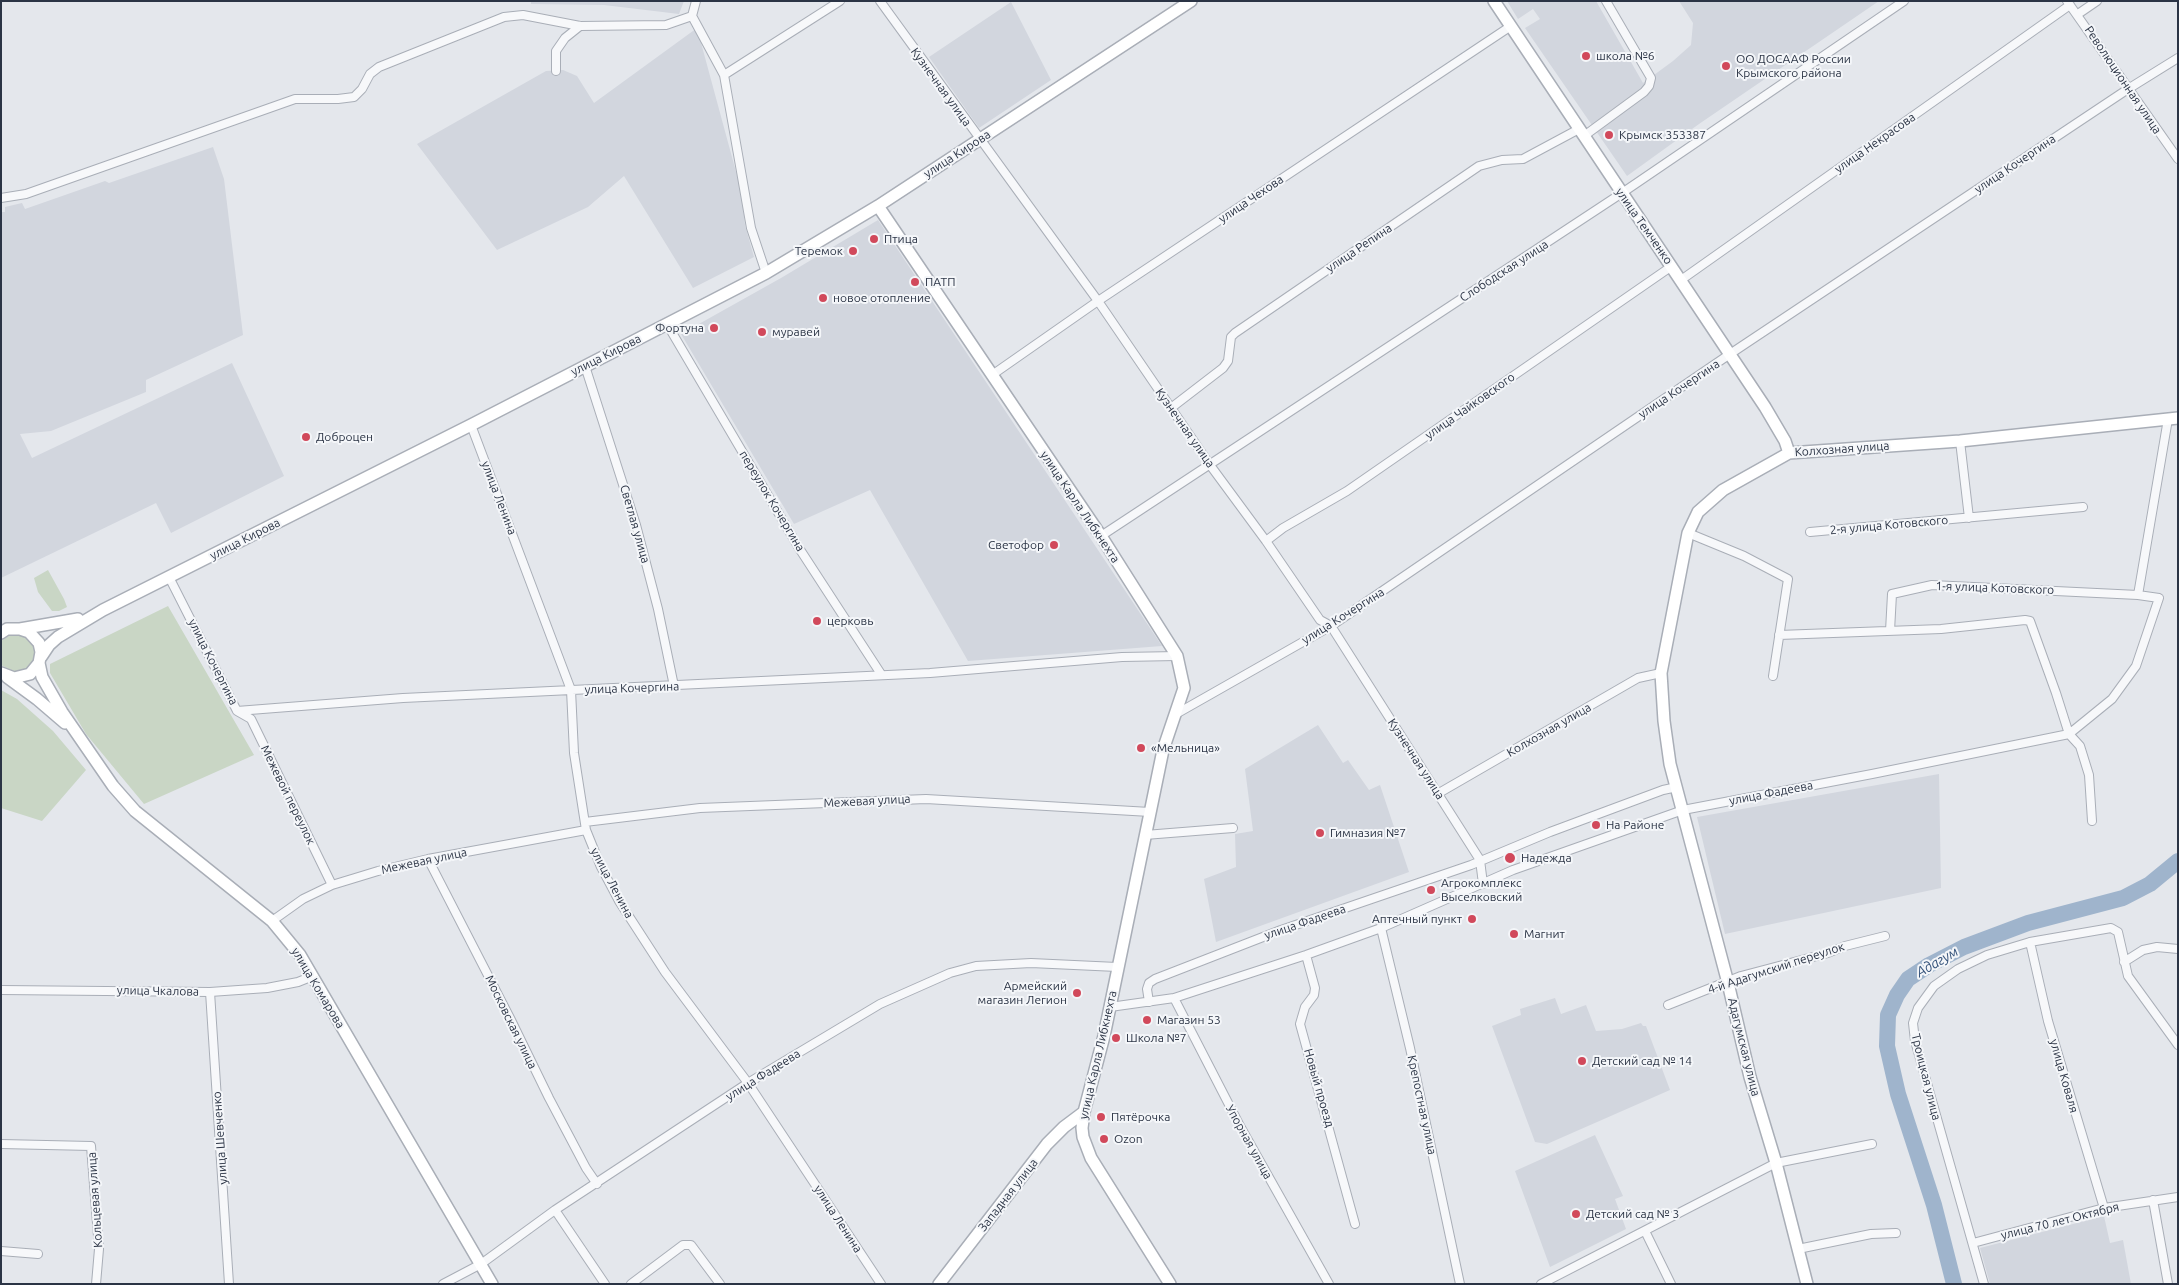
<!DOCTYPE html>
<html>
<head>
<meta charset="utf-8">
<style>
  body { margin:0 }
  #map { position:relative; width:2179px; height:1285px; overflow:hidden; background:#e4e7ec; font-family:Ubuntu,sans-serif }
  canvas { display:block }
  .frame { position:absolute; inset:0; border:2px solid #2b3445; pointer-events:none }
</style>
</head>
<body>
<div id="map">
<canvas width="2179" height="1285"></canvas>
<div class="frame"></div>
</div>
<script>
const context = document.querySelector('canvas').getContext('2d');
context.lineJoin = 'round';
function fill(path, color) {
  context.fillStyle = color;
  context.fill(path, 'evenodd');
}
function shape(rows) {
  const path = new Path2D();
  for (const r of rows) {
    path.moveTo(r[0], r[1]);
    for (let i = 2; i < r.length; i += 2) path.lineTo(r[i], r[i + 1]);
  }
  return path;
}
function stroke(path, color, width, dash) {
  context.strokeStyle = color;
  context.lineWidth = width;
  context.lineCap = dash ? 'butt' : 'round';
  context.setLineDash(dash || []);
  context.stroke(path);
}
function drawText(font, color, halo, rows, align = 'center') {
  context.font = font + ' Ubuntu,sans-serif';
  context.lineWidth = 4;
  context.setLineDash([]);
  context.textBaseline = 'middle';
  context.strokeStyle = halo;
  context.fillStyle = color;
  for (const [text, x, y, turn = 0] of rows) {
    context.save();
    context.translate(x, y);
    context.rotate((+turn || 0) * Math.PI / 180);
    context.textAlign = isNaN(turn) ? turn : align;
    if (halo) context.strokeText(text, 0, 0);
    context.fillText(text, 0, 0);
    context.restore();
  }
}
fill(shape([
  [531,1,684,1,679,14,604,5,531,4],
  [1507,1,1596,1,1643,83,1673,61,1691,45,1693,23,1679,1,1879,1,1699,124,1627,176,1525,28,1540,19,1533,9,1518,19],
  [1011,2,1051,80,979,128,929,57],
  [697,28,742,194,745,225,754,257,693,288,624,176,588,207,497,250,417,144,546,71,563,70,577,76,594,103],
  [213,147,224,179,243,335,146,380,146,392,51,431,20,434,32,458,232,363,284,476,171,533,156,503,1,578,1,212,5,212,5,207,22,203,25,209,105,181,109,183],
  [878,220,1162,646,968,661,870,490,794,524,681,334,781,278],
  [1318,725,1343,763,1348,760,1369,790,1380,785,1409,872,1216,942,1204,879,1236,867,1235,834,1253,831,1245,769],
  [1939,774,1941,888,1725,934,1697,817],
  [1555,998,1561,1014,1586,1005,1596,1031,1622,1029,1641,1023,1643,1026,1646,1026,1670,1090,1547,1144,1535,1142,1492,1026,1521,1015,1520,1009],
  [1595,1135,1623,1196,1615,1199,1626,1229,1550,1267,1515,1171],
  [2104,1216,2110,1243,2123,1240,2131,1284,1990,1284,1980,1248]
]), '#d2d6de');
fill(shape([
  [48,570,64,599,67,607,59,611,52,611,38,592,34,578],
  [168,606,254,755,144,804,86,734,50,673,50,664],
  [12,634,27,636,34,645,36,652,34,661,27,669,15,672,1,665,1,641],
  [1,690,17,699,53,731,86,770,42,821,1,808]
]), '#c9d6c5');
stroke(shape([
  [1954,1284,1934,1205,1898,1094,1887,1046,1888,1015,1897,995,1908,979,1929,965,1964,947,2028,923,2123,898,2150,884,2178,861]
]), '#9fb4cc', 16);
const street = shape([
  [696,1,692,16,724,75,751,228,766,273],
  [880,1,1098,301,1210,465,1266,541,1320,620,1331,626,1480,860],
  [2067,1,2178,159],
  [2078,14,2097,1],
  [556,71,556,51,565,38,580,26],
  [724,75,840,1],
  [1584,136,1644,92,1649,86,1651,78,1606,1],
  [1,198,26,194,295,99,338,99,354,97,362,89,370,74,379,67,504,17,523,15,580,26,666,25,692,16],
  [1681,280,2070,5],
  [667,324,799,548,881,674],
  [585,366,636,525,658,609,674,686],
  [992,375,1098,301,1511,26],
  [1171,408,1223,368,1228,361,1231,337,1235,333,1479,166,1502,160,1523,159,1579,129],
  [471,425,571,690,574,753,586,830,601,867,619,901,665,972,748,1083,881,1284],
  [1960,441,1969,518],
  [1810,532,2083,507],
  [1688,533,1744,556,1788,579,1773,676],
  [1101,536,1622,193,1904,1],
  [1266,541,1283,528,1347,491,1672,266],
  [169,577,237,711,403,698,930,673,1122,657,1177,656],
  [2138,595,2168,419],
  [1779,635,1941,629,2025,620,2030,621,2056,693,2069,734,2080,746,2089,775,2092,821],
  [237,711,251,719,332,885],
  [1176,714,1331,626,1730,354,2128,89,2178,58],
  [1439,793,1638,678,1661,673],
  [585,822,700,808,926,799,1150,812],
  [1145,835,1233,828],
  [428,859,510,1018,549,1098,586,1168,597,1184],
  [1480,860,1483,884],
  [272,921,303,899,332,885,378,871,428,859,586,830],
  [1381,928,1410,1048,1460,1284],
  [2030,942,2048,1021,2104,1208],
  [1306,955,1315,988,1314,995,1305,1007,1300,1024,1355,1224],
  [2124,962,2143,950,2157,947,2178,949],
  [1,990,210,992,267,988,298,982,313,976],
  [210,992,229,1284],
  [1174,998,1240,1126,1329,1284],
  [1149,1002,1147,989,1149,983,1155,979,1281,930,1471,865,1550,832,1663,790,1677,787],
  [1668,1005,1741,976,1828,953,1845,946,1885,936],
  [1110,1007,1174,998,1306,955,1381,928,1513,870,1683,810,1872,774,2069,734,2112,699,2136,666,2159,598,2138,595,1932,585,1892,594,1890,631],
  [1,1144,91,1146,99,1249,96,1284],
  [2153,1200,2168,1284],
  [555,1210,605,1284],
  [1645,1231,1671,1284],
  [1973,1243,2104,1208,2178,1197],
  [1798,1249,1871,1234,1896,1233],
  [1,1251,38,1254],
  [443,1284,481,1264,555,1210,748,1083,880,1004,950,973,976,966,1031,963,1117,967],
  [631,1284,683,1245,691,1245,720,1284],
  [1541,1284,1776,1163,1872,1144],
  [1984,1284,1915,1041,1913,1023,1918,1008,1934,986,1958,969,1987,955,2030,942,2111,928,2118,932,2128,976,2178,1045]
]);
const secondary = shape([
  [1494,1,1765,407,1785,441,1789,453],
  [878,206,1101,536,1177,656,1184,688,1163,750,1104,1036,1084,1112,1082,1128,1083,1137,1091,1158,1170,1284],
  [20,629,78,619],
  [1,633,7,629,20,629,29,632,39,643,41,652,39,663,30,674,14,678,1,673],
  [41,657,49,645,58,637,103,610,471,425,766,273,878,206,1191,1],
  [39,663,42,677,62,712,113,786,135,811,272,921,300,955,492,1284],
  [7,677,37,699,65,723],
  [939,1284,1047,1144,1064,1127,1084,1112],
  [1807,1284,1776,1163,1750,1077,1728,983,1670,764,1664,721,1661,673,1688,533,1698,512,1723,490,1789,453,1960,441,2178,418]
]);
stroke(street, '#a9aeb7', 10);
stroke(secondary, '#a9aeb7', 14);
stroke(street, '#f7f8fa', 8);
stroke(secondary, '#fff', 11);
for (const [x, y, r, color] of [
  [1586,56,5,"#d1495b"],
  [1726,66,5,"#d1495b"],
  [1609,135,5,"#d1495b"],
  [874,239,5,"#d1495b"],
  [853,251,5,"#d1495b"],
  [915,282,5,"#d1495b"],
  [823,298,5,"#d1495b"],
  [714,328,5,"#d1495b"],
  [762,332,5,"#d1495b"],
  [306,437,5,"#d1495b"],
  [1054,545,5,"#d1495b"],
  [817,621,5,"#d1495b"],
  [1141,748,5,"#d1495b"],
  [1596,825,5,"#d1495b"],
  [1320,833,5,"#d1495b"],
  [1510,858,6,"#d1495b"],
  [1431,890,5,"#d1495b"],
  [1472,919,5,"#d1495b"],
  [1514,934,5,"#d1495b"],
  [1077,993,5,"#d1495b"],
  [1147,1020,5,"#d1495b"],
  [1116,1038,5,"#d1495b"],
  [1582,1061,5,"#d1495b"],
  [1101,1117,5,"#d1495b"],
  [1104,1139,5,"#d1495b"],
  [1576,1214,5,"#d1495b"]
]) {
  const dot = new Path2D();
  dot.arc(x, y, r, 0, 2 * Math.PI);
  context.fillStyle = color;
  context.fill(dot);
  stroke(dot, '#f4f6f9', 2);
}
drawText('12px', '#2b3445', '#f4f6f9', [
  ["школа №6",1596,56],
  ["ОО ДОСААФ России",1736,59],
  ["Крымского района",1736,73],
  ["Крымск 353387",1619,135],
  ["Птица",884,239],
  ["Теремок",843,251,"right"],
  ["ПАТП",925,282],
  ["новое отопление",833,298],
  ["Фортуна",704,328,"right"],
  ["муравей",772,332],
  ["Доброцен",316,437],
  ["Светофор",1044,545,"right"],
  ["церковь",827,621],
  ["«Мельница»",1151,748],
  ["На Районе",1606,825],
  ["Гимназия №7",1330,833],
  ["Надежда",1521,858],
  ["Агрокомплекс",1441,883],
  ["Выселковский",1441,897],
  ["Аптечный пункт",1462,919,"right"],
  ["Магнит",1524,934],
  ["Армейский",1067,986,"right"],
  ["магазин Легион",1067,1000,"right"],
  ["Магазин 53",1157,1020],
  ["Школа №7",1126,1038],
  ["Детский сад № 14",1592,1061],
  ["Пятёрочка",1111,1117],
  ["Ozon",1114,1139],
  ["Детский сад № 3",1586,1214]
], 'left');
drawText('12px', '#2b3445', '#f4f6f9', [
  ["Революционная улица",2123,80,56],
  ["Кузнечная улица",941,87,54],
  ["улица Некрасова",1875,143,-35],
  ["улица Кирова",957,154,-33],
  ["улица Кочергина",2015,164,-34],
  ["улица Чехова",1251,199,-34],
  ["улица Темченко",1644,226,55],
  ["улица Репина",1359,248,-34],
  ["Слободская улица",1504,271,-33],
  ["улица Кирова",606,355,-27],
  ["улица Кочергина",1679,389,-34],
  ["улица Чайковского",1470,406,-35],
  ["Кузнечная улица",1185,428,55],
  ["Колхозная улица",1842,449,-4],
  ["улица Ленина",499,498,69],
  ["переулок Кочергина",772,501,59],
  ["улица Карла Либкнехта",1080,507,56],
  ["Светлая улица",635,524,74],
  ["2-я улица Котовского",1889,525,-5],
  ["улица Кирова",245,539,-27],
  ["1-я улица Котовского",1995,588,2],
  ["улица Кочергина",1343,616,-32],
  ["улица Кочергина",213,662,63],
  ["улица Кочергина",632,688,-2],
  ["Колхозная улица",1549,730,-30],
  ["Кузнечная улица",1416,759,57],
  ["улица Фадеева",1771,793,-11],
  ["Межевой переулок",288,795,64],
  ["Межевая улица",867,801,-3],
  ["Межевая улица",424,861,-12],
  ["улица Ленина",612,883,62],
  ["улица Фадеева",1305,922,-19],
  ["4-й Адагумский переулок",1776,968,-18],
  ["улица Комарова",318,988,59],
  ["улица Чкалова",158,991,1],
  ["Московская улица",511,1022,64],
  ["Адагумская улица",1744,1047,76],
  ["улица Карла Либкнехта",1098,1055,-77],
  ["улица Фадеева",763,1075,-32],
  ["улица Коваля",2064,1076,74],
  ["Троицкая улица",1926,1077,76],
  ["Новый проезд",1319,1088,74],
  ["Крепостная улица",1422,1105,78],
  ["улица Шевченко",220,1138,-94],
  ["Упорная улица",1249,1142,61],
  ["Западная улица",1008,1195,-52],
  ["Кольцевая улица",95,1200,-94],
  ["улица Ленина",838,1219,57],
  ["улица 70 лет Октября",2060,1221,-14]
]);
drawText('italic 14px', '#34527a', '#f4f6f9', [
  ["Адагум",1937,962,-30]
]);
</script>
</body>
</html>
